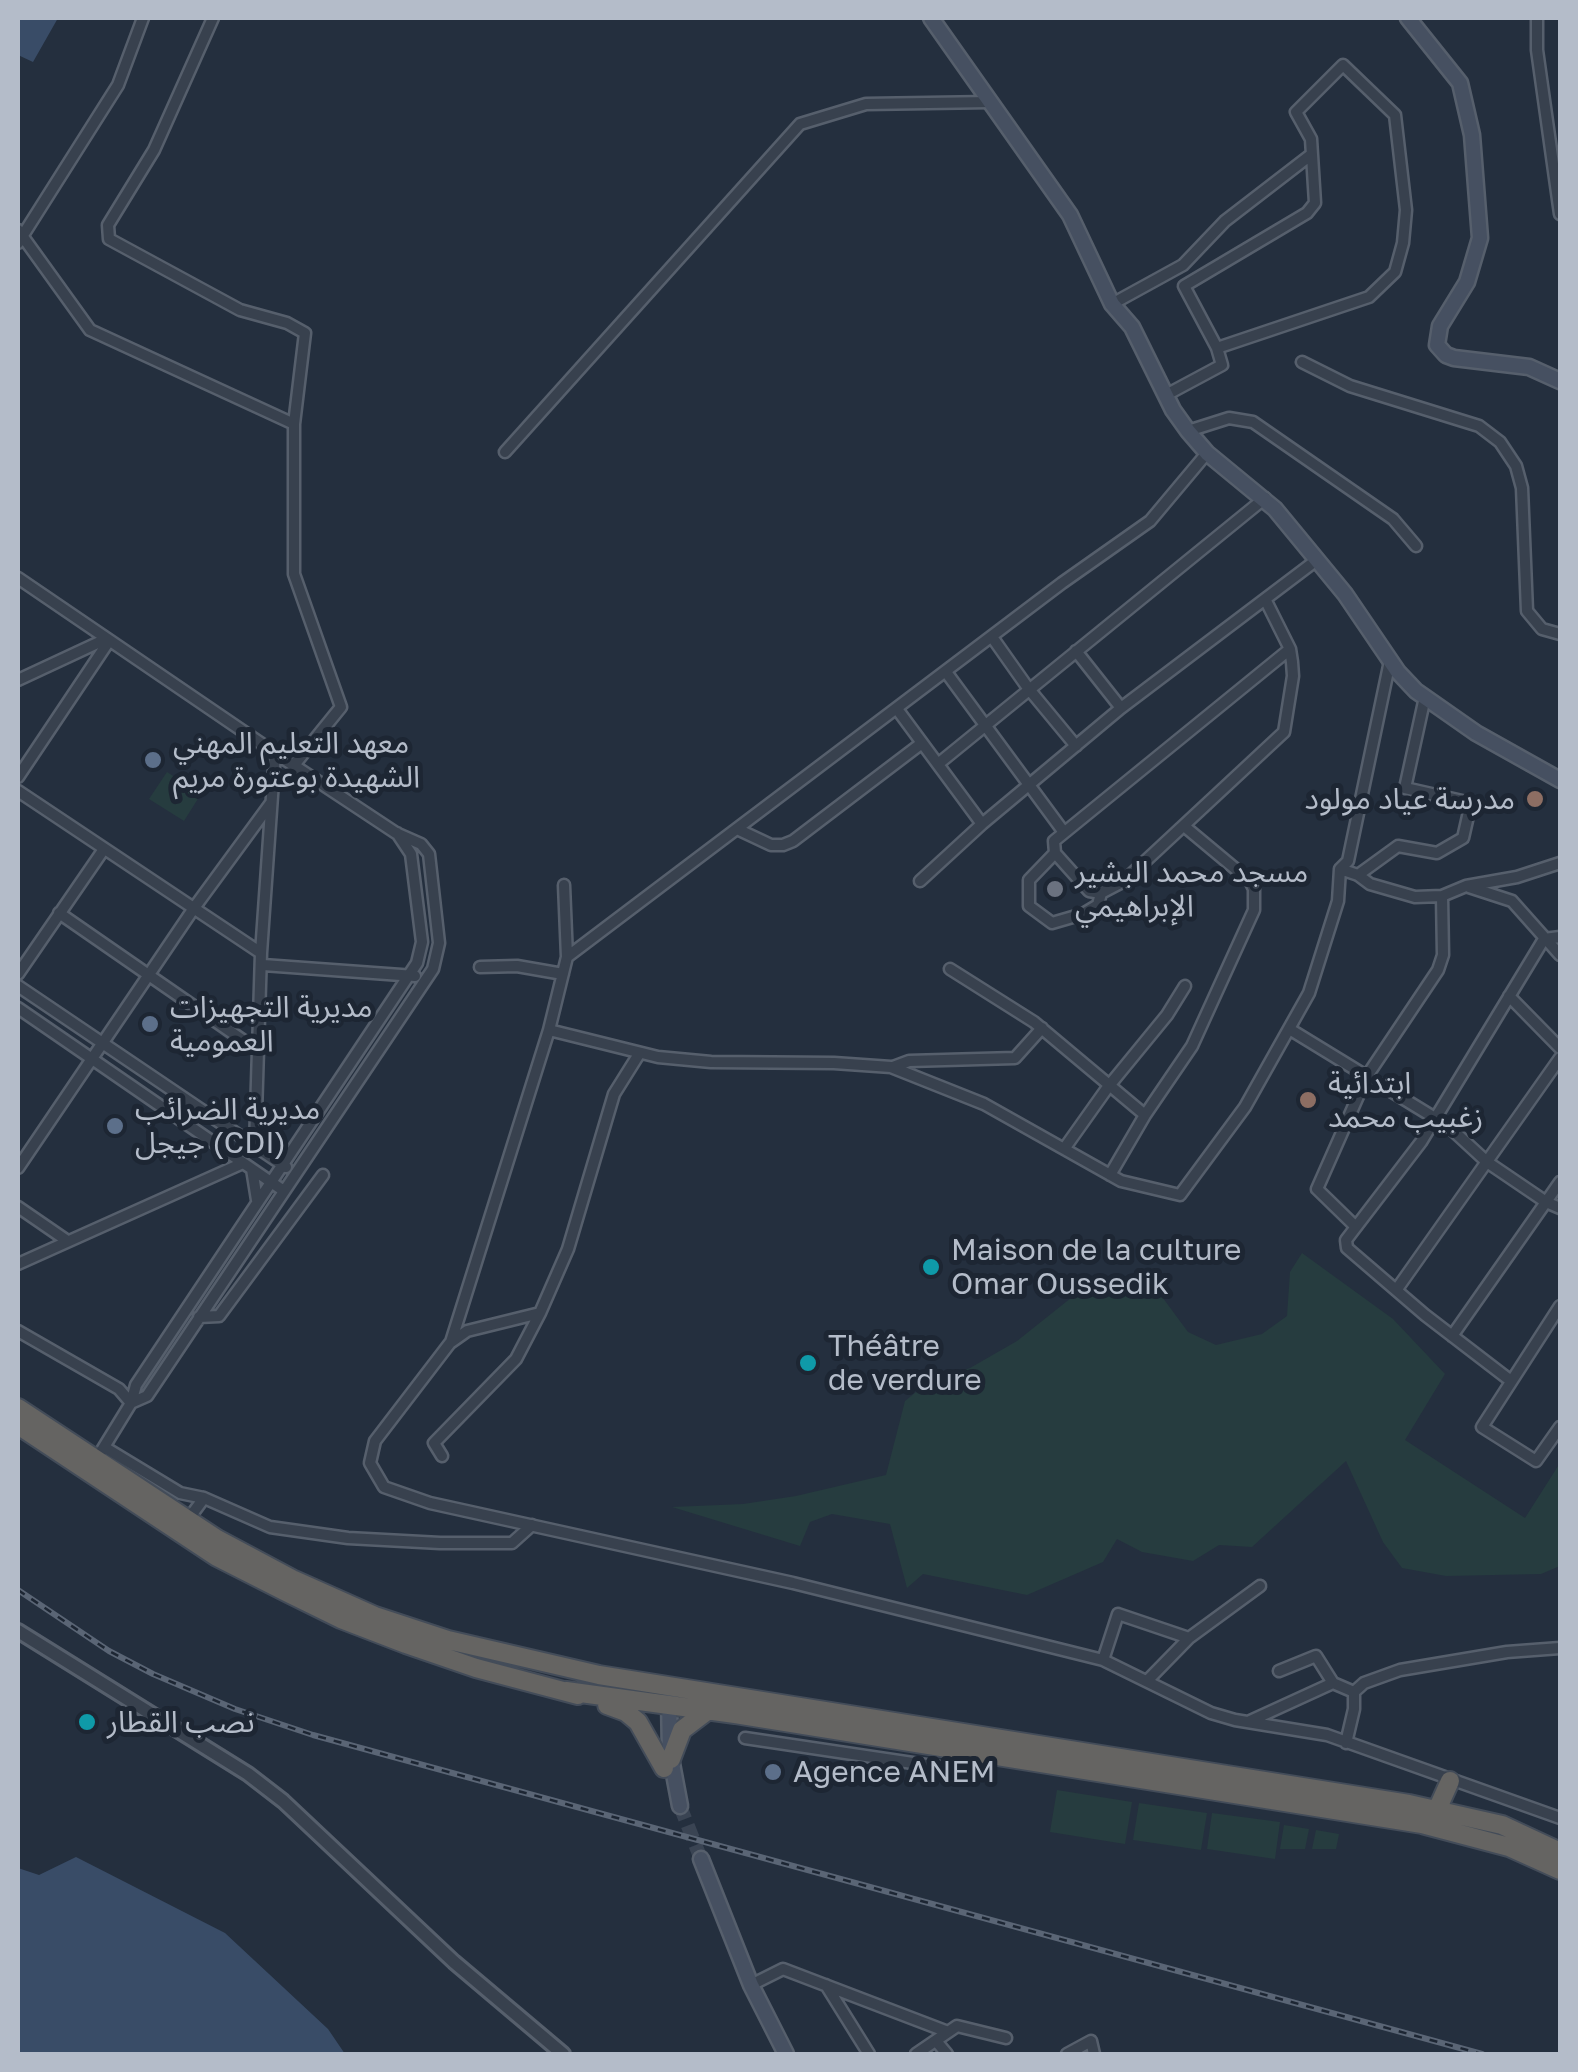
<!DOCTYPE html>
<html>
<head>
<meta charset="utf-8">
<style>
  body { margin:0 }
  #map { position:relative; width:1578px; height:2072px; overflow:hidden; background:#242f3e; font-family:"Golos Text",sans-serif }
  canvas { display:block }
  .frame { position:absolute; inset:0; border:20px solid #b4bcc9; pointer-events:none }
</style>
</head>
<body>
<div id="map">
<canvas width="1578" height="2072"></canvas>
<div class="frame"></div>
</div>
<script>
const context = document.querySelector('canvas').getContext('2d');
context.lineJoin = 'round';
function fill(path, color) {
  context.fillStyle = color;
  context.fill(path, 'evenodd');
}
function shape(rows) {
  const path = new Path2D();
  for (const r of rows) {
    path.moveTo(r[0], r[1]);
    for (let i = 2; i < r.length; i += 2) path.lineTo(r[i], r[i + 1]);
  }
  return path;
}
function stroke(path, color, width, dash) {
  context.strokeStyle = color;
  context.lineWidth = width;
  context.lineCap = dash ? 'butt' : 'round';
  context.setLineDash(dash || []);
  context.stroke(path);
}
function drawText(font, color, halo, rows, align = 'center') {
  context.font = font + ' "Golos Text","Noto Sans Arabic",sans-serif';
  context.lineWidth = 10;
  context.setLineDash([]);
  context.textBaseline = 'middle';
  context.strokeStyle = halo;
  context.fillStyle = color;
  for (const [text, x, y, turn = 0] of rows) {
    context.save();
    context.translate(x, y);
    context.rotate((+turn || 0) * Math.PI / 180);
    context.textAlign = isNaN(turn) ? turn : align;
    if (halo) context.strokeText(text, 0, 0);
    context.fillText(text, 0, 0);
    context.restore();
  }
}
fill(shape([
  [167,772,201,794,184,821,149,799],
  [1302,1253,1393,1319,1445,1374,1405,1440,1525,1518,1560,1463,1560,1566,1541,1574,1446,1576,1402,1568,1383,1542,1346,1461,1252,1547,1219,1545,1193,1561,1142,1552,1117,1539,1103,1562,1027,1595,923,1574,907,1588,890,1524,832,1514,810,1522,800,1546,672,1507,743,1504,796,1496,886,1475,905,1401,927,1383,970,1368,1017,1341,1081,1290,1143,1271,1188,1332,1216,1345,1262,1334,1287,1316,1290,1272],
  [1057,1790,1132,1802,1125,1844,1050,1832],
  [1139,1803,1207,1813,1201,1850,1133,1840],
  [1212,1813,1280,1822,1275,1859,1207,1849],
  [1284,1825,1309,1829,1305,1849,1280,1849],
  [1316,1830,1339,1834,1336,1849,1312,1849]
]), '#263c3f');
fill(shape([
  [18,18,58,18,33,62,18,55],
  [76,1857,225,1933,328,2029,345,2054,18,2054,18,1868,39,1875]
]), '#394c67');
stroke(shape([
  [680,1806,701,1859]
]), '#3a4453', 14, [14, 7]);
const minor = shape([
  [213,18,154,150,108,225,109,239,240,310,287,323,305,333,294,424],
  [1537,18,1537,50,1560,214],
  [18,230,90,330,294,424,294,574,341,707,294,765],
  [18,243,118,85,143,18],
  [1112,304,1183,265,1225,221,1312,154],
  [1302,362,1350,386,1479,426,1500,442,1516,466,1522,488,1527,611,1542,629,1560,634],
  [1166,395,1222,365,1217,348,1369,297,1395,272,1403,243,1406,210,1395,115,1343,65,1296,112,1311,139,1315,203,1307,213,1184,286,1217,348],
  [1188,431,1229,418,1253,422,1393,519,1416,546],
  [505,452,800,124,866,104,990,102],
  [18,578,275,753,261,953,255,1146],
  [1265,599,1290,649,1292,662,1293,676,1284,732,1124,881,1101,893,1089,891,1055,853,1054,841,1290,649],
  [992,637,1028,688,1076,746],
  [1076,651,1121,708],
  [946,672,1063,831],
  [18,680,106,639],
  [897,709,982,824,1121,708,1318,559],
  [938,764,1265,498],
  [18,777,109,641],
  [18,791,261,953],
  [737,829,771,845,783,845,793,841,922,743],
  [1055,853,1029,880,1029,906,1052,923,1083,914,1098,905,1101,893],
  [1340,869,1358,875,1370,884,1415,897,1442,896,1466,886,1517,877,1560,863],
  [1358,875,1398,846,1437,853,1463,838,1471,803,1405,788,1425,697],
  [920,881,982,824],
  [564,885,567,957],
  [1469,887,1512,901,1560,955],
  [59,913,257,1050],
  [1544,939,1560,937],
  [263,965,415,976],
  [480,967,517,966,563,974],
  [950,969,1034,1022,1145,1115],
  [18,974,104,849],
  [18,986,286,1167],
  [1509,996,1560,1048],
  [18,1008,284,1191],
  [549,1030,658,1057,711,1062,834,1063,891,1067,984,1104,1121,1181,1180,1195,1245,1107,1309,993,1338,901,1340,869,1348,861,1390,661],
  [1291,1030,1448,1126,1487,1162,1546,1202,1560,1208],
  [893,1067,909,1061,1015,1058,1042,1028],
  [1064,1149,1108,1087,1167,1015,1185,986],
  [18,1168,194,908,271,803],
  [252,1169,257,1200],
  [1110,1175,1145,1115,1192,1046,1254,910,1254,889,1250,881,1184,826],
  [18,1207,66,1240],
  [1356,1227,1317,1189,1367,1076,1438,970,1443,955,1442,896],
  [18,1264,243,1163],
  [1397,1289,1560,1058],
  [1560,1306,1482,1427,1536,1461,1560,1427],
  [540,1313,467,1331,450,1343,375,1441,370,1463,384,1487,430,1503,793,1583,1103,1660,1211,1713,1235,1720,1327,1735,1560,1818],
  [199,1317,219,1316,323,1175],
  [18,1331,119,1389,131,1403],
  [1452,1336,1560,1182],
  [451,1342,549,1030,567,957,1062,583,1150,521,1207,453],
  [1511,1381,1425,1315,1347,1248,1346,1240,1421,1142,1544,939],
  [131,1403,147,1396,433,969,439,943,429,854,421,844,396,833,275,753],
  [104,1447,180,1493,204,1498],
  [442,1456,434,1443,516,1359,540,1313,568,1249,614,1094,639,1054],
  [96,1460,131,1403,136,1385,417,963,422,942,411,854,397,833],
  [187,1521,204,1498,270,1527,348,1538,440,1543,512,1543,532,1525],
  [1103,1660,1118,1614,1189,1638],
  [1279,1671,1316,1656,1333,1683],
  [1147,1681,1189,1638,1260,1586],
  [1354,1692,1364,1683,1400,1670,1507,1652,1560,1648],
  [1250,1721,1333,1683,1354,1692],
  [745,1738,973,1772,978,1769,981,1753],
  [1346,1743,1354,1709,1354,1692],
  [751,1985,783,1969,948,2032],
  [826,1985,869,2054],
  [936,2041,947,2054],
  [916,2054,957,2026,1006,2038],
  [1067,2054,1091,2041,1094,2054]
]);
const tertiary = shape([
  [18,1631,248,1774,283,1801,454,1962,563,2054]
]);
const secondary = shape([
  [931,18,1070,215,1112,304,1132,327,1173,410,1188,431,1207,453,1275,509,1345,594,1398,672,1416,691,1476,733,1560,780],
  [1408,18,1460,83,1472,135,1480,238,1467,282,1440,326,1437,345,1446,355,1454,358,1529,367,1560,381],
  [669,1698,670,1753,680,1806],
  [701,1859,751,1985,786,2054]
]);
const trunk = shape([
  [18,1408,217,1539,292,1579,375,1616,448,1640,599,1675,1409,1804,1502,1825,1560,1852],
  [18,1425,217,1557,288,1593,341,1619,406,1644,476,1668,578,1695],
  [566,1691,735,1714,1422,1824,1509,1847,1560,1870],
  [607,1705,626,1712,638,1722,664,1768],
  [671,1759,682,1730,707,1711],
  [1437,1810,1450,1781]
]);
stroke(minor, '#565f6c', 15);
stroke(tertiary, '#565f6c', 18);
stroke(secondary, '#565f6c', 19);
stroke(trunk, '#434c59', 22);
stroke(minor, '#38414e', 10);
stroke(tertiary, '#38414e', 12);
stroke(secondary, '#465061', 14);
stroke(trunk, '#656462', 18);
const rail = shape([
  [18,1590,109,1651,153,1674,235,1709,313,1735,1482,2054]
]);
stroke(rail, '#5a6575', 6);
stroke(rail, '#1d2633', 2.5, [8]);
for (const [x, y, r, color] of [
  [153,760,10,"#5c6f8a"],
  [1535,799,10,"#8d6e63"],
  [1055,889,10,"#6b7280"],
  [150,1024,10,"#5c6f8a"],
  [1308,1100,10,"#8d6e63"],
  [115,1126,10,"#5c6f8a"],
  [931,1267,10,"#0f9aa8"],
  [808,1363,10,"#0f9aa8"],
  [87,1722,10,"#0f9aa8"],
  [773,1772,10,"#5c6f8a"]
]) {
  const dot = new Path2D();
  dot.arc(x, y, r, 0, 2 * Math.PI);
  context.fillStyle = color;
  context.fill(dot);
  stroke(dot, '#1d2633', 4);
}
drawText('30px', '#b4bcc9', '#1d2633', [
  ["معهد التعليم المهني",173,743],
  ["الشهيدة بوعتورة مريم",173,777],
  ["مدرسة عياد مولود",1515,799,"right"],
  ["مسجد محمد البشير",1075,872],
  ["الإبراهيمي",1075,906],
  ["مديرية التجهيزات",170,1007],
  ["العمومية",170,1041],
  ["ابتدائية",1328,1083],
  ["زغبيب محمد",1328,1117],
  ["مديرية الضرائب",135,1109],
  ["جيجل (CDI)",135,1143],
  ["Maison de la culture",951,1250],
  ["Omar Oussedik",951,1284],
  ["Théâtre",828,1346],
  ["de verdure",828,1380],
  ["نصب القطار",107,1722],
  ["Agence ANEM",793,1772]
], 'left');
</script>
</body>
</html>
